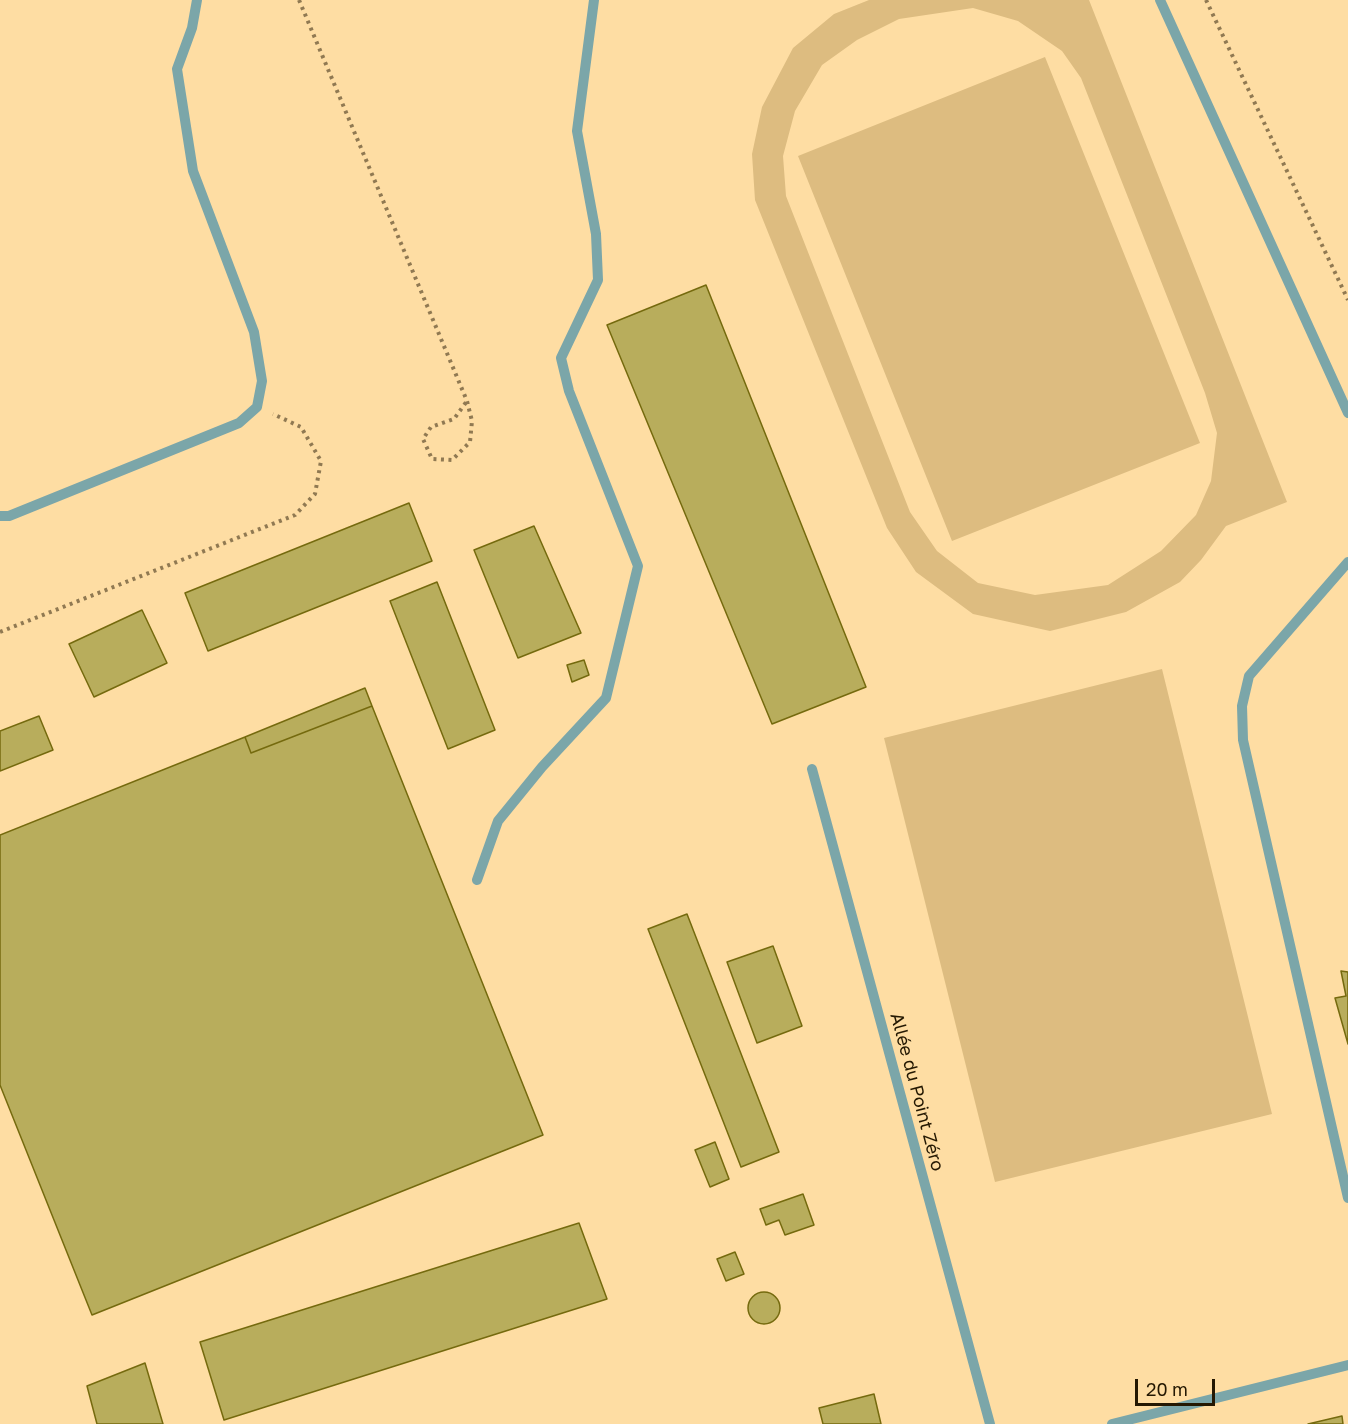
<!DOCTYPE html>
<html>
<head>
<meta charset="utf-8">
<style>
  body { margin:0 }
  #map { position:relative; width:1348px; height:1424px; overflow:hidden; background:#fedda3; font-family:"Golos Text",sans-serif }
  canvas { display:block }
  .scale { position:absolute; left:1135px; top:1379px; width:80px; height:27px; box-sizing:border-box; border:3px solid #241802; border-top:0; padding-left:8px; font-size:18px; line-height:21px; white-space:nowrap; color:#241802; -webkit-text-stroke:4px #fedda3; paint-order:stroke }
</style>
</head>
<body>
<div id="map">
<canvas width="1348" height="1424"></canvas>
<div class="scale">20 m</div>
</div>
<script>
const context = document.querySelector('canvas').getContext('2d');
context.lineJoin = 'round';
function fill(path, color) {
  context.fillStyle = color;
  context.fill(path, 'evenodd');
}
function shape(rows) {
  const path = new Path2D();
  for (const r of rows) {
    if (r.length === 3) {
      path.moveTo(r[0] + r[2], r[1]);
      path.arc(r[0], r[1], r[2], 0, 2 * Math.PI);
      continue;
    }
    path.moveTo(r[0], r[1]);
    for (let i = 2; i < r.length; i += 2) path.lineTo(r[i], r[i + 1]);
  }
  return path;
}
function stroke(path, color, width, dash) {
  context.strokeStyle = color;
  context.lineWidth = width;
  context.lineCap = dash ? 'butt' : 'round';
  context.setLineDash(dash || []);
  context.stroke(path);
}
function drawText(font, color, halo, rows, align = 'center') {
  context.font = font + ' "Golos Text",sans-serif';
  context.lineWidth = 4.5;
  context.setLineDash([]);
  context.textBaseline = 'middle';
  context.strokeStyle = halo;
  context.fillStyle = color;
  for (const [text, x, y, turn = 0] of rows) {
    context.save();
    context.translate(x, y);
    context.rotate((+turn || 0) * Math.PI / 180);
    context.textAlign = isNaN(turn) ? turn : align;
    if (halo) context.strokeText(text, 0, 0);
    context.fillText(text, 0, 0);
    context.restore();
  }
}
fill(shape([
  [869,0,1089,0,1287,502,1226,526,1201,560,1180,582,1126,612,1050,631,973,614,916,572,887,528,755,200,752,154,762,107,793,48,834,14],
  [973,8,1018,21,1062,51,1081,78,1205,393,1217,433,1211,481,1196,515,1161,551,1108,585,1035,595,978,583,937,551,910,512,786,196,783,156,795,111,822,65,857,40,899,19],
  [1045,57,1200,443,952,541,798,156],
  [1162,669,1272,1114,995,1182,884,738]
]), '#ddbc80');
const building = shape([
  [706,285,866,687,772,724,607,325,706,285],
  [409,503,432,561,208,651,185,593,409,503],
  [534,526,581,633,518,658,474,550,534,526],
  [437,582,495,730,448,749,390,601,437,582],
  [142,610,167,663,94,697,69,644,142,610],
  [584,660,589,675,572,682,567,665,584,660],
  [365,688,372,706,251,753,245,737,365,688],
  [372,706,543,1135,92,1315,0,1085,0,835,245,737,251,753,372,706],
  [39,716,53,750,0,771,0,731,39,716],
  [687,914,779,1152,741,1167,648,929,687,914],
  [773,946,802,1026,757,1043,727,962,773,946],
  [1341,971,1348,972,1348,1044,1335,998,1346,996,1341,971],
  [715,1142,729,1179,710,1187,695,1150,715,1142],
  [803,1194,814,1225,785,1235,779,1220,766,1225,760,1209,803,1194],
  [579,1223,607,1299,224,1420,200,1342,579,1223],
  [735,1252,744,1274,726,1281,717,1259,735,1252],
  [764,1308,16],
  [145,1363,163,1424,97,1424,87,1386,145,1363],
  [874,1394,881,1424,823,1424,819,1408,874,1394],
  [1342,1416,1343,1424,1308,1424,1342,1416]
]);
fill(building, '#b8ad5c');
stroke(building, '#756a0e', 1.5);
stroke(shape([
  [299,0,467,401,472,421,470,442,452,460,432,459,423,439,431,427,454,419,467,401],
  [1206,0,1348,300],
  [0,632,295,515,315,494,321,461,301,427,273,414]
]), '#907952', 4, [3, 4.5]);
stroke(shape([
  [1160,0,1348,413],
  [0,516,9,516,239,423,257,407,262,381,254,332,193,171,177,69,192,28,197,0],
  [1348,562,1249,676,1242,706,1243,740,1348,1198],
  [812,769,990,1424],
  [477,880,498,821,542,767,606,698,638,566,569,391,561,358,598,280,596,234,577,131,594,0],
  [1112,1424,1348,1365]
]), '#7ba6a9', 10);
drawText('18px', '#241802', '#fedda3', [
  ["Allée du Point Zéro",917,1092,75]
]);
</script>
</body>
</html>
